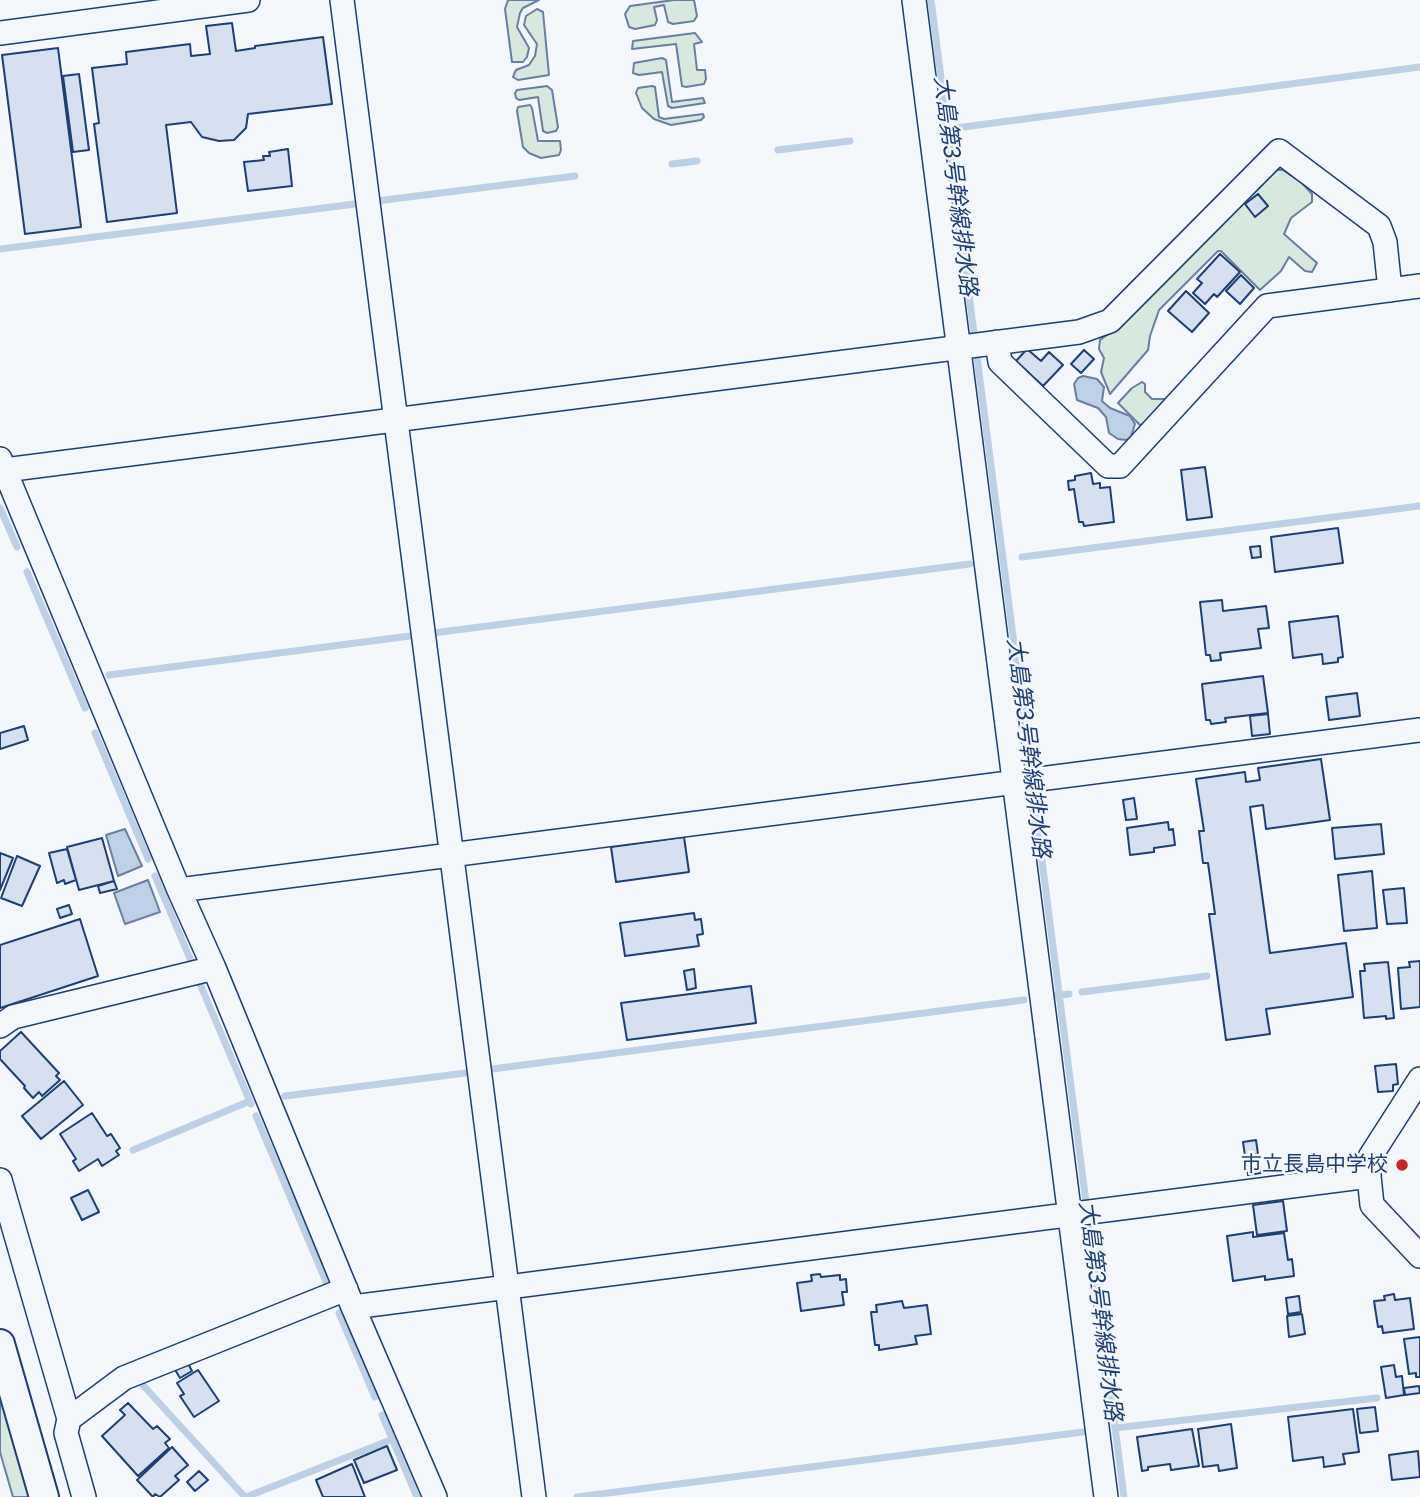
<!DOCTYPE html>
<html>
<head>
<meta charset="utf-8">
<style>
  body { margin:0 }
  canvas { display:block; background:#f4f7fb }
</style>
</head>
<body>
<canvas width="1420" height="1497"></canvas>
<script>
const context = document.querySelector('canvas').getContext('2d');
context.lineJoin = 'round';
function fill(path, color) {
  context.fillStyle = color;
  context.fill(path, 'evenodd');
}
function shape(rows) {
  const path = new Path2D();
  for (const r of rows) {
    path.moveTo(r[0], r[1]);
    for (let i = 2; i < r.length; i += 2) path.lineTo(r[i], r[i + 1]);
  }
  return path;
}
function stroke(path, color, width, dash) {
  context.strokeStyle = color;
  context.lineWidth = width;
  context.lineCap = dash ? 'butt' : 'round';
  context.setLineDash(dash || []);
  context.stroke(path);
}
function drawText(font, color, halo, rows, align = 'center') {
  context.font = font + ' Inter,"Noto Sans JP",sans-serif';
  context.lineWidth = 5;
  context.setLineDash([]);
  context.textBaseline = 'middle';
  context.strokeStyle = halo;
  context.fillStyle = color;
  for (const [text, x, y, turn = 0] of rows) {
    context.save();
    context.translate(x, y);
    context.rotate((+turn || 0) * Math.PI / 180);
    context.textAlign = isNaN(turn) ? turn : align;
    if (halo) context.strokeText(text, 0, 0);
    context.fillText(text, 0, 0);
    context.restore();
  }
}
const green = shape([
  [508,0,539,0,523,8,520,13,517,27,529,48,527,57,523,62,512,62,505,9,508,0],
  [674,0,694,0,697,16,694,21,673,24,668,22,664,5,654,7,657,20,655,25,635,29,629,27,625,14,630,6,674,0],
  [537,9,543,12,549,75,518,80,513,77,516,70,529,65,535,56,537,44,524,25,526,16,537,9],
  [695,33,702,42,694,44,697,70,705,70,706,79,704,84,686,87,682,86,676,44,632,49,633,41,695,33],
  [662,58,666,60,672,102,703,98,705,103,672,108,668,106,662,72,639,75,633,73,634,63,662,58],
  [547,86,552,90,558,127,556,131,547,133,543,131,538,97,519,100,516,98,515,93,517,90,547,86],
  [652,86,655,87,659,117,664,119,703,114,704,117,701,120,671,125,654,119,642,108,636,93,638,88,652,86],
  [530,105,532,108,538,141,560,141,561,150,559,155,541,158,529,153,523,147,517,111,518,107,530,105],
  [1276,170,1283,170,1302,183,1312,194,1312,202,1291,218,1284,234,1317,263,1312,272,1305,271,1289,257,1281,271,1260,290,1221,251,1218,251,1159,310,1150,336,1148,350,1110,394,1101,372,1104,358,1099,349,1100,340,1115,329,1276,170],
  [1142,382,1145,384,1145,392,1152,399,1168,399,1143,428,1118,403,1132,388,1142,382],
  [0,1387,31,1497,13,1497,0,1452,0,1387]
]);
fill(green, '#d7e8df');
stroke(green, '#687fa3', 2);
const water = shape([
  [1083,376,1097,379,1104,387,1102,401,1110,408,1130,416,1135,424,1131,437,1126,440,1118,439,1109,433,1106,417,1098,408,1077,400,1074,384,1078,378,1083,376],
  [125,829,142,866,118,876,106,835,125,829],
  [148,880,160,912,125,924,114,893,148,880]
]);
fill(water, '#bed0e5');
stroke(water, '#687fa3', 2);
stroke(shape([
  [931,0,1124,1497],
  [948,129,1420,67],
  [778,150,850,141],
  [672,164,697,161],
  [377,201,575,176],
  [0,249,355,204],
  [0,508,17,547],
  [1022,557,1420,506],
  [27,572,85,708],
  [433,633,970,564],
  [109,675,410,636],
  [95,733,148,859],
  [155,876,191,961],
  [200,984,251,1104],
  [1082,992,1207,976],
  [1053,996,1069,994],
  [492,1069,1024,1000],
  [285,1096,466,1073],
  [256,1116,327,1284],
  [133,1150,250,1101],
  [339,1313,375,1397],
  [141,1383,245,1497],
  [382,1415,417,1497],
  [1115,1428,1377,1398],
  [246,1497,393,1439],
  [577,1497,1083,1432]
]), '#bed0e5', 7);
const building = shape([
  [232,23,236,51,255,48,255,46,323,37,332,104,248,114,246,128,234,140,219,141,202,137,191,122,166,125,177,213,107,222,94,124,99,123,92,68,127,64,126,52,190,44,191,56,210,54,206,26,232,23],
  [58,48,81,227,25,234,2,55,58,48],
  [79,74,89,150,73,152,63,76,79,74],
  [288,149,292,186,248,191,244,162,264,160,263,156,270,156,269,152,288,149],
  [1258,194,1268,206,1255,217,1245,204,1258,194],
  [1220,254,1240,272,1217,297,1214,294,1205,304,1193,293,1202,283,1197,279,1220,254],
  [1241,275,1254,288,1240,304,1226,291,1241,275],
  [1186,291,1209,313,1192,332,1168,311,1186,291],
  [1027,349,1041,361,1049,352,1063,365,1043,386,1016,361,1027,349],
  [1084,350,1094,359,1081,373,1071,364,1084,350],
  [1205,467,1212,517,1187,520,1181,470,1205,467],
  [1091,473,1093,484,1100,483,1100,488,1110,487,1114,522,1084,526,1083,522,1079,522,1074,489,1069,490,1068,481,1075,480,1075,476,1091,473],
  [1338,528,1343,563,1275,572,1271,537,1338,528],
  [1260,546,1261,557,1252,558,1250,547,1260,546],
  [1222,600,1223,611,1266,606,1269,628,1258,629,1261,648,1220,653,1221,660,1211,661,1210,655,1206,655,1200,602,1222,600],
  [1338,616,1343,657,1338,658,1338,662,1323,664,1322,654,1293,658,1289,622,1338,616],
  [1263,676,1268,713,1225,718,1226,722,1211,724,1210,720,1206,720,1202,684,1263,676],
  [1357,693,1360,716,1329,720,1326,697,1357,693],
  [1268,714,1270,734,1252,736,1250,716,1268,714],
  [24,726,28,740,0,749,0,733,24,726],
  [1321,759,1330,820,1266,829,1263,805,1250,807,1270,953,1346,943,1353,997,1266,1009,1270,1034,1226,1040,1209,914,1215,914,1208,863,1203,863,1199,831,1204,831,1196,779,1245,772,1246,782,1260,780,1258,768,1321,759],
  [1134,798,1137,819,1126,820,1123,800,1134,798],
  [1168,822,1169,830,1173,829,1175,845,1154,848,1154,852,1130,855,1127,828,1168,822],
  [1381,824,1384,854,1335,859,1332,828,1381,824],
  [684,837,689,872,616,882,611,847,684,837],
  [102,838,114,881,79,890,67,847,102,838],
  [67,849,76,880,65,884,64,880,57,883,49,853,67,849],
  [0,853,13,858,0,890,0,853],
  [17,856,40,866,22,906,1,898,17,856],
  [1372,871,1377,928,1344,931,1338,875,1372,871],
  [114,881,117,889,100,893,98,886,114,881],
  [1404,888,1407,923,1387,924,1383,890,1404,888],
  [69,905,72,914,60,918,57,909,69,905],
  [694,913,695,920,701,919,703,934,697,935,699,946,625,956,620,923,694,913],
  [80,919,98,976,0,1008,0,945,80,919],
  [1420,961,1420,1007,1401,1009,1398,968,1410,967,1409,962,1420,961],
  [1388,962,1394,1018,1386,1019,1386,1016,1364,1018,1360,971,1365,971,1364,964,1388,962],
  [694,969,696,988,687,990,684,971,694,969],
  [751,986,756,1023,627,1040,621,1003,751,986],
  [21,1032,59,1073,56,1076,60,1080,42,1096,39,1092,33,1098,24,1088,25,1086,0,1059,0,1051,21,1032],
  [1396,1064,1398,1084,1393,1085,1393,1091,1378,1092,1375,1066,1396,1064],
  [64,1081,83,1105,41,1139,22,1116,64,1081],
  [92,1113,107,1136,111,1134,120,1148,116,1151,119,1155,102,1166,98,1159,79,1171,73,1161,76,1159,60,1134,92,1113],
  [1256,1140,1258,1154,1245,1156,1243,1142,1256,1140],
  [1259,1159,1261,1173,1248,1175,1246,1161,1259,1159],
  [88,1190,99,1212,82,1220,71,1198,88,1190],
  [1283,1201,1287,1231,1257,1235,1253,1205,1283,1201],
  [1253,1232,1253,1237,1284,1233,1288,1260,1292,1259,1294,1276,1265,1280,1265,1276,1233,1281,1227,1236,1253,1232],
  [820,1274,821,1277,840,1275,840,1280,846,1279,847,1292,842,1292,844,1305,801,1311,797,1283,812,1281,811,1275,820,1274],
  [1394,1294,1395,1300,1410,1298,1414,1329,1383,1333,1382,1326,1378,1327,1374,1301,1385,1300,1384,1296,1394,1294],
  [1299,1296,1301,1312,1288,1314,1286,1298,1299,1296],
  [902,1301,904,1308,927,1305,931,1334,915,1336,917,1344,879,1350,879,1345,875,1345,871,1312,877,1312,876,1305,902,1301],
  [1302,1314,1305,1334,1289,1337,1287,1316,1302,1314],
  [1420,1337,1420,1377,1416,1377,1416,1373,1409,1374,1404,1339,1420,1337],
  [186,1360,192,1371,180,1378,174,1368,186,1360],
  [1394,1365,1396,1377,1402,1376,1404,1395,1386,1398,1381,1367,1394,1365],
  [198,1370,219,1401,194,1417,180,1396,184,1394,177,1383,198,1370],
  [1419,1386,1420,1393,1405,1395,1404,1388,1419,1386],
  [128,1403,153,1429,157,1426,170,1439,165,1443,169,1448,138,1476,102,1436,125,1415,120,1410,128,1403],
  [1375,1407,1378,1431,1360,1433,1357,1409,1375,1407],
  [1353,1409,1359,1452,1343,1454,1345,1464,1324,1467,1323,1457,1293,1461,1288,1417,1353,1409],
  [1231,1424,1237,1468,1219,1471,1218,1465,1203,1467,1198,1429,1231,1424],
  [1192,1429,1199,1466,1171,1470,1170,1464,1148,1467,1148,1470,1142,1471,1137,1437,1192,1429],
  [387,1446,397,1470,364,1483,354,1460,387,1446],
  [172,1447,188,1465,175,1476,179,1480,160,1497,155,1494,153,1497,137,1480,172,1447],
  [1418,1451,1420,1477,1392,1480,1389,1455,1418,1451],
  [352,1464,365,1497,323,1497,316,1480,352,1464],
  [199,1471,208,1480,195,1491,187,1482,199,1471]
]);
fill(building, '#d5e0f0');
stroke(building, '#1d3f73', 2);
const minor = shape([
  [342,0,534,1497],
  [914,0,1106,1497],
  [0,33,248,0],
  [997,342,1000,362,1108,466,1120,466,1267,306,1420,286],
  [0,459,179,890,214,968,353,1307,435,1497],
  [5,470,1079,332,1110,321,1279,151,1379,226,1385,242,1390,290],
  [179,890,1420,730],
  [0,1026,13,1017,214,968],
  [1420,1079,1370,1157,1369,1176,1372,1205,1420,1256],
  [0,1180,69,1419,66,1433,84,1497],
  [353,1307,1369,1176],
  [69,1419,124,1378,346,1289]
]);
const tertiary = shape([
  [0,1344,44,1497]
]);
stroke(minor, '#1d3f73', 26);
stroke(tertiary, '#1d3f73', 32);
stroke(minor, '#f4f7fb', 23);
stroke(tertiary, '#f4f7fb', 28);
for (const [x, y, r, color] of [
  [1402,1165,7,"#c62828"]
]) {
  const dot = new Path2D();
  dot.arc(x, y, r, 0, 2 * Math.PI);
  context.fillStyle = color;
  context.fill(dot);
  stroke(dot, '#f4f7fb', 2.5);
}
drawText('21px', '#1d3f73', '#f4f7fb', [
  ["市立長島中学校",1388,1165]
], 'right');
drawText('italic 23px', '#1d3f73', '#f4f7fb', [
  ["大島第3号幹線排水路",955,186,83],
  ["大島第3号幹線排水路",1028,748,83],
  ["大島第3号幹線排水路",1100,1311,83]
]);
</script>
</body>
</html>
